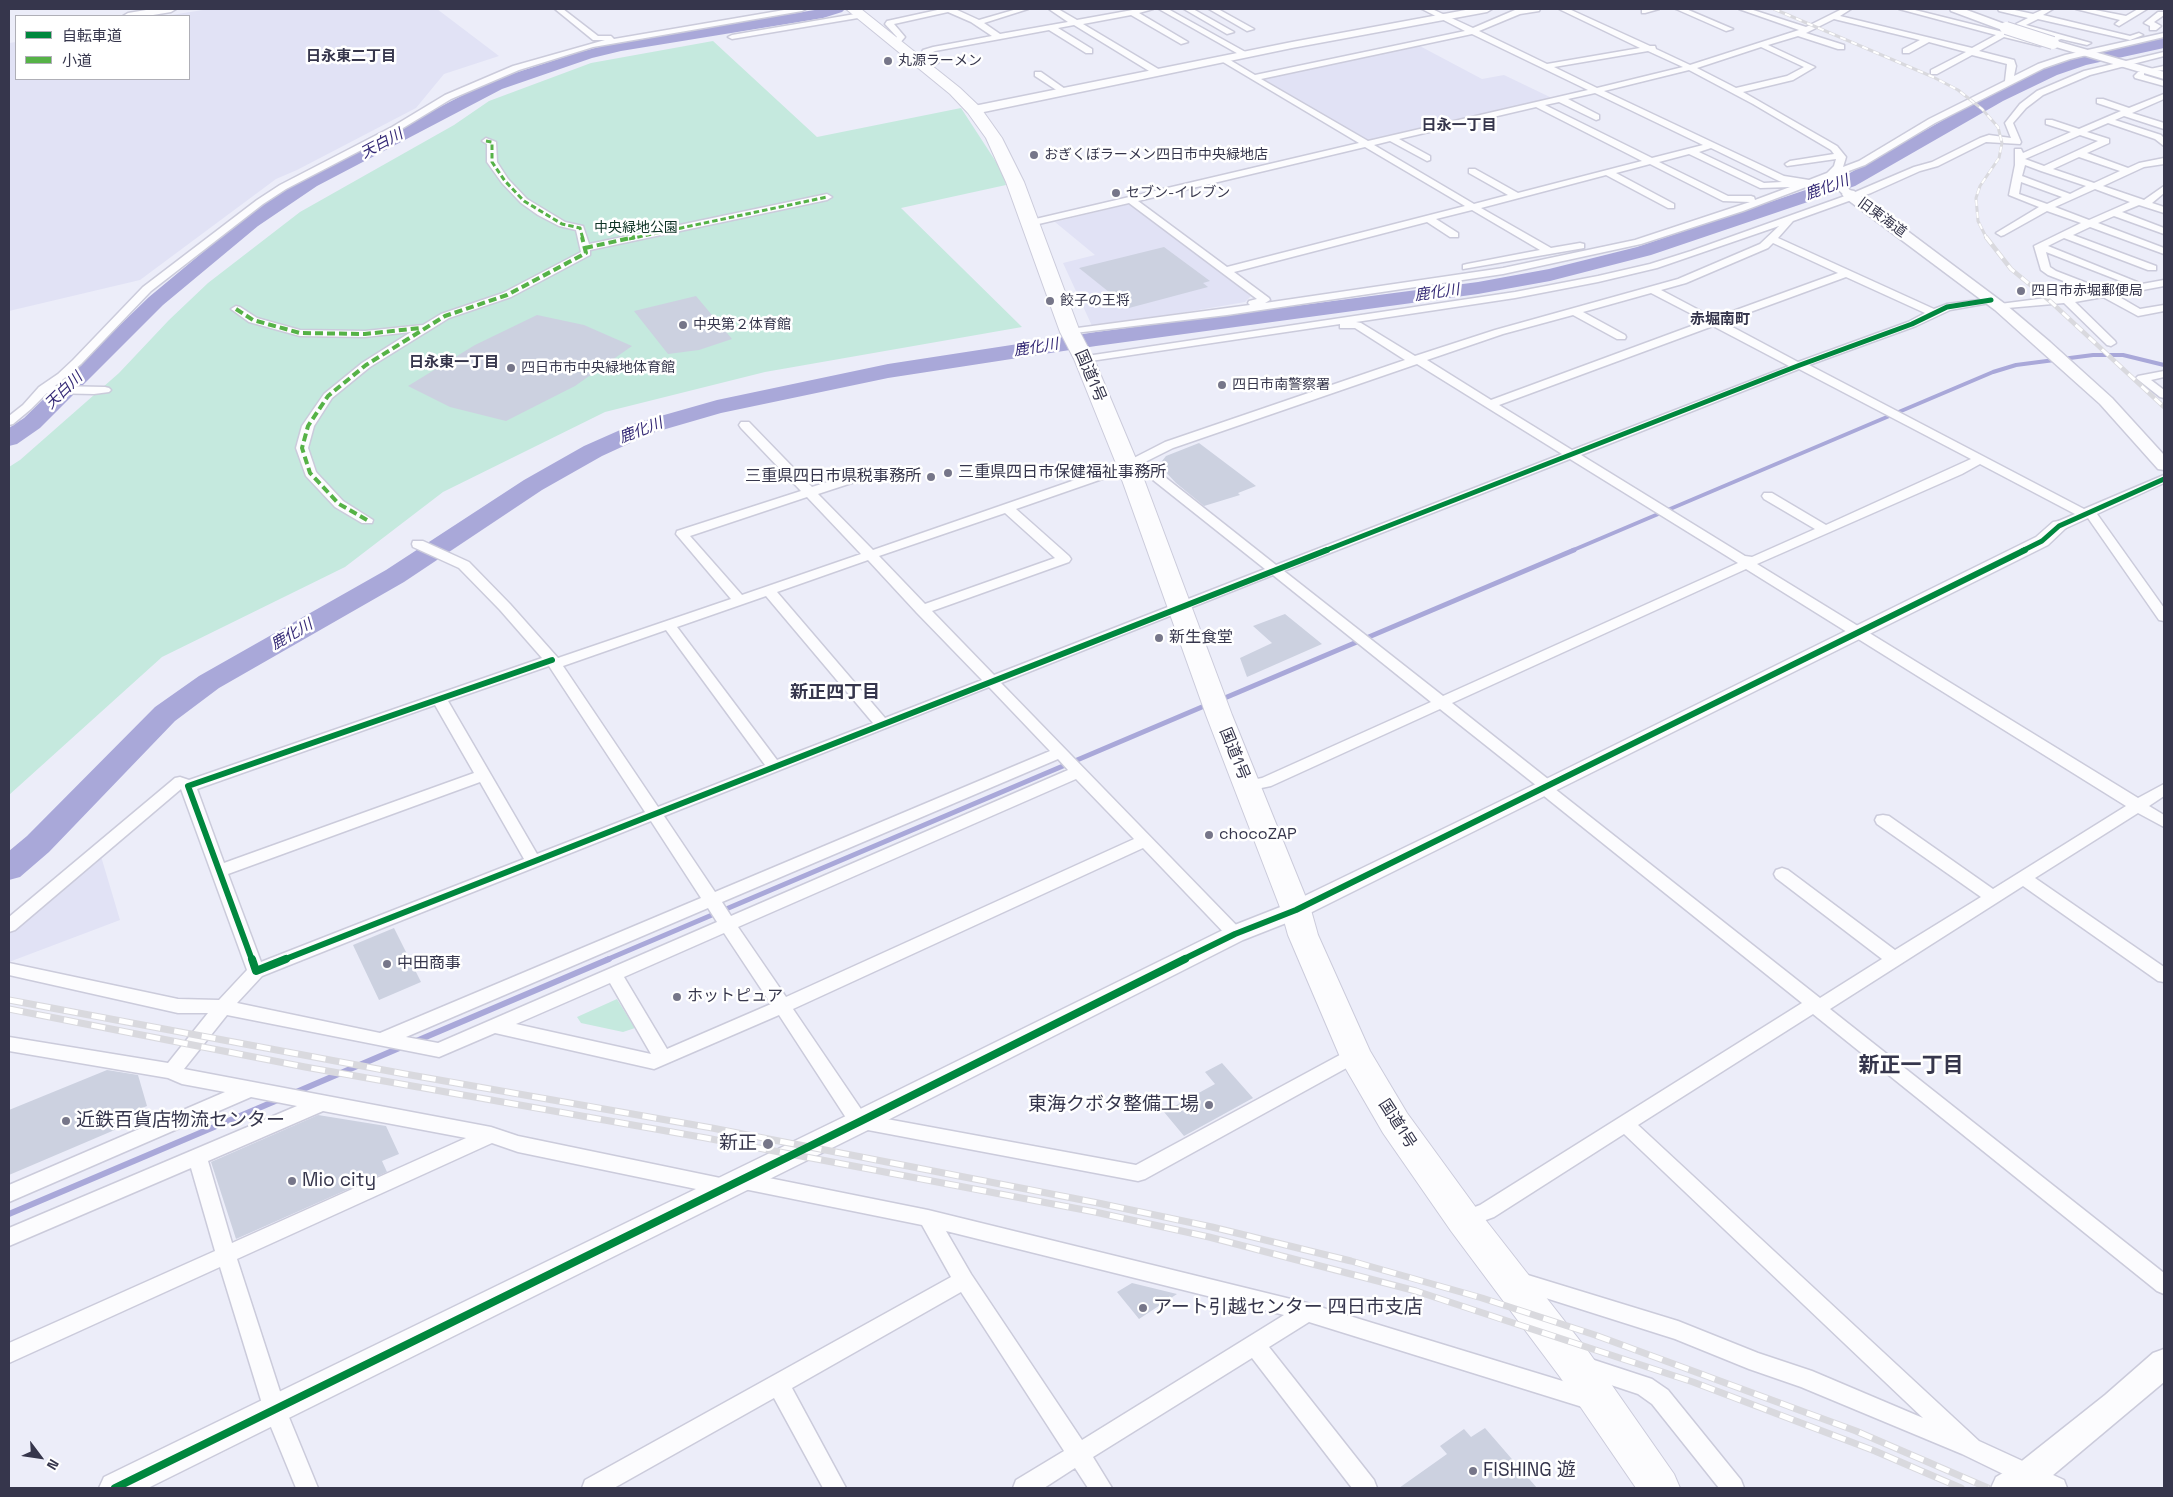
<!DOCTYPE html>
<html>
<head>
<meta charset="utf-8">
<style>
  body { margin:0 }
  #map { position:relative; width:2173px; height:1497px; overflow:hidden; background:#ecedf9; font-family:"Space Grotesk","Noto Sans JP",sans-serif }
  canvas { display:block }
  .frame { position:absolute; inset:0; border:10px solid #36364c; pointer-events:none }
  .legend { position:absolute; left:15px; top:15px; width:175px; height:65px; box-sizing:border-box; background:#fff; border:1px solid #afafb7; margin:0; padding:6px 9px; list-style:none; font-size:15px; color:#36364c }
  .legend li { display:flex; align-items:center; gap:10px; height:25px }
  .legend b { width:25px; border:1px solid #afafb7 }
  .north { position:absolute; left:15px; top:1432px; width:50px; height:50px; -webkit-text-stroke:4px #fff; paint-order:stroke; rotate:121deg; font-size:14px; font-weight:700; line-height:20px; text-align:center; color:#36364c }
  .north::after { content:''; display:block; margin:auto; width:18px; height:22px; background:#36364c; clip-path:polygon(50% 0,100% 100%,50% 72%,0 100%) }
</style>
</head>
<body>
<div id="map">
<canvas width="2173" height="1497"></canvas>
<div class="frame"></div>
<ul class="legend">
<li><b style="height:6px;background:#00873e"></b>自転車道</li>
<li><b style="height:6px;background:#56b247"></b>小道</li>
</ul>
<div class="north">N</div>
</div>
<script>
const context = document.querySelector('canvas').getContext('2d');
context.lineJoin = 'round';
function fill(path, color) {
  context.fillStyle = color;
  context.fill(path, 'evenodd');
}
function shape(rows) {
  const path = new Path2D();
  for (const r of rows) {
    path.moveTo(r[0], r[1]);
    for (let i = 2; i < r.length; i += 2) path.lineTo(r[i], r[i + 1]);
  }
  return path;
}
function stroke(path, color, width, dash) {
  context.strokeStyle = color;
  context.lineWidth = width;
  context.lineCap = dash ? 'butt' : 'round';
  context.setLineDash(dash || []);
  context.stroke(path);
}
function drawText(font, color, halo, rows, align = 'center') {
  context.font = font + ' "Space Grotesk","Noto Sans JP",sans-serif';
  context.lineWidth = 5;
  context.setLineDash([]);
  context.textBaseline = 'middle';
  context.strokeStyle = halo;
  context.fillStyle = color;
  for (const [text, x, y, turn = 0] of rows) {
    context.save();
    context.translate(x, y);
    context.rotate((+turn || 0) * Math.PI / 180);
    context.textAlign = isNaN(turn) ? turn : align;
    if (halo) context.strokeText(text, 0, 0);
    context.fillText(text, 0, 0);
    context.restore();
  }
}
fill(shape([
  [209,9,437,9,499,56,444,74,416,108,297,170,276,179,140,280,9,311,9,43,16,42,16,79,189,79,189,16,165,16],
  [1416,44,1482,79,1504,75,1554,99,1366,142,1257,78],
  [1130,204,1171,234,1251,296,1245,302,1093,328,1063,263,1095,255,1055,222],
  [100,853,120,920,9,962,9,929]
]), '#e1e2f5');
fill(shape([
  [713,41,817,137,961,108,1002,171,1006,185,901,208,1022,327,765,372,605,412,443,492,345,567,162,657,9,795,9,467,20,460,119,373,169,320,208,283,300,212,454,125,489,101,591,63],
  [617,999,635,1028,623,1032,581,1023,577,1017]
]), '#c5e9de');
stroke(shape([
  [1571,551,1993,372,2016,365,2093,355,2123,355,2164,365]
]), '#a9a8d9', 4);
stroke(shape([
  [1220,700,1574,550],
  [606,960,1209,704]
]), '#a9a8d9', 5);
stroke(shape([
  [414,1042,609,959],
  [294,1093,404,1046],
  [9,1214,280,1099]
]), '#a9a8d9', 6);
fill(shape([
  [821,9,845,9,842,12,823,18,621,51,592,58,502,89,317,186,258,226,163,305,40,428,17,444,9,446,9,428,24,418,149,297,244,218,303,178,490,81,580,52,621,41,821,9],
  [2164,38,2164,48,2086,65,2057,75,2003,101,1855,186,1651,255,1550,281,1478,294,1096,346,888,378,721,413,652,433,602,456,542,490,404,582,219,688,175,721,49,852,20,877,9,880,9,851,27,836,155,707,199,676,386,570,524,480,584,446,636,423,717,400,888,364,1096,332,1478,282,1549,269,1637,247,1841,178,1991,93,2045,67,2082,56,2164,38]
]), '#a9a8d9');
fill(shape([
  [1164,247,1210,281,1203,283,1208,287,1129,308,1079,268],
  [696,296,732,339,699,350,668,354,634,311],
  [537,315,584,325,632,346,575,386,506,421,450,407,408,386,475,345],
  [1199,443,1256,486,1238,493,1240,495,1204,506,1176,483,1161,467,1162,461,1166,456],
  [1285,614,1322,644,1247,677,1240,658,1272,643,1253,626],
  [394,928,421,982,379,1000,353,945],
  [1222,1063,1253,1098,1184,1136,1164,1112,1215,1084,1205,1072],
  [107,1070,138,1075,147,1106,121,1117,124,1126,9,1175,9,1110],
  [318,1115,386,1126,399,1154,382,1161,387,1172,236,1239,211,1162],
  [1132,1283,1177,1294,1139,1319,1117,1292],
  [1485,1428,1537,1488,1399,1488,1447,1454,1440,1446,1464,1429,1471,1437]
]), '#ccd1e0');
const street = shape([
  [555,9,563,9,598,36,611,36,614,39,790,9,806,9,802,11,593,47,519,70,451,99,398,131,286,189,263,204,151,291,81,364,55,386,105,387,109,388,111,390,109,392,94,394,47,393,31,409,13,424,9,425,9,416,23,405,39,387,58,374,73,360,143,287,257,200,280,185,392,127,445,95,513,66,605,40,593,40,555,9],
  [942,9,955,9,979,20,1017,9,1028,9,984,23,1000,34,1068,22,1049,9,1058,9,1077,20,1138,9,1153,9,1139,13,1188,42,1181,44,1131,15,1083,24,1160,70,1160,74,1154,74,1074,25,1058,28,1092,49,1092,53,1086,53,1049,30,935,51,931,53,939,61,938,63,928,68,922,68,922,64,930,60,922,52,923,50,933,47,992,36,971,22,948,12,894,24,905,37,899,44,892,42,897,37,885,24,887,21,942,9],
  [1159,9,1168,9,1249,54,1242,56,1159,9],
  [1184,9,1193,9,1234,32,1227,34,1184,9],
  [1209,9,1218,9,1254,29,1247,31,1209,9],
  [1422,9,1432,9,1473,28,1515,10,1540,9,1539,11,1520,14,1479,31,1547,64,1640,48,1559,9,1569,9,1650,46,1655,46,1656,49,1690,65,1799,30,1739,9,1750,9,1806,27,1842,9,1851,9,1840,16,1972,48,1996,35,1899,9,1911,9,2039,41,2052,36,2016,28,2016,24,2028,18,1999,11,1998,9,2010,9,2033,14,2044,9,2053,9,2043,15,2130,36,2139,33,2143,35,2130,40,2038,19,2026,25,2091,43,2087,45,2061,39,2040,46,2004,37,1979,51,2014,60,2016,66,2014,76,2038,64,2065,55,2164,33,2164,37,2070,59,2044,68,1935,123,1865,165,1835,176,1853,193,1914,167,1932,162,1980,138,1989,135,2011,138,2005,123,2020,104,2037,91,2084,71,2164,52,2164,56,2090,75,2043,95,2026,108,2013,123,2021,142,2020,144,1986,142,1938,166,1920,171,1871,193,1793,221,1778,238,1934,309,1947,304,1995,298,1996,300,1995,302,1950,310,1916,326,1809,365,2084,509,2164,475,2164,483,2097,514,2164,608,2164,621,2159,620,2088,518,2064,529,2054,529,2053,526,2054,523,2075,514,1980,464,1962,474,1757,564,2138,798,2164,784,2164,796,2149,806,2164,815,2164,827,2138,813,2035,878,2164,967,2164,982,2158,981,2023,886,1830,1009,2164,1273,2164,1294,2157,1291,1813,1014,1638,1125,1979,1441,2064,1480,2067,1488,2032,1488,1962,1454,1801,1387,1749,1369,1675,1339,1511,1287,1508,1281,1511,1275,1518,1272,1678,1321,1758,1353,1812,1371,1923,1418,1624,1134,1494,1217,1464,1228,1457,1226,1454,1220,1457,1214,1480,1205,1802,1003,1539,792,1537,786,1440,709,1271,786,1247,791,1242,790,1239,786,1242,782,1262,778,1431,702,1273,575,1001,683,1241,930,1243,934,1241,938,1235,940,1229,938,1143,848,793,1009,865,1115,1136,1165,1349,1050,1355,1048,1361,1050,1364,1055,1361,1060,1145,1179,1138,1181,852,1127,779,1015,654,1069,495,1033,439,1057,227,1015,184,1069,491,1127,518,1136,730,1180,732,1174,739,1172,928,1210,1307,1303,1592,1390,1600,1393,1603,1400,1600,1407,1592,1410,1309,1322,1269,1347,1374,1480,1377,1488,1352,1488,1252,1358,1093,1457,1112,1488,1088,1488,1075,1468,1044,1488,1013,1488,1016,1480,1064,1451,961,1292,792,1388,846,1488,823,1488,774,1398,614,1488,582,1488,585,1480,951,1277,922,1225,734,1187,732,1193,725,1195,518,1152,492,1143,237,1259,286,1410,318,1488,296,1488,264,1410,220,1267,9,1363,9,1343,215,1251,191,1168,9,1246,9,1228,297,1106,251,1097,9,1202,9,1185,225,1092,182,1084,168,1078,9,1051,9,1037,168,1063,208,1013,178,1013,9,975,9,963,178,999,219,1000,247,970,181,789,15,930,9,932,9,917,175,778,180,777,189,780,542,658,500,610,459,568,413,547,412,544,413,541,423,541,469,562,510,604,558,658,731,599,676,534,677,531,801,491,741,428,739,425,741,422,749,422,812,487,862,471,870,471,872,474,870,477,818,494,873,550,1124,463,1165,442,1405,360,1355,328,1340,328,1340,324,1084,362,1078,359,1080,357,1515,292,1598,276,1650,264,1691,251,1845,196,1827,179,1743,211,1641,244,1503,274,1227,315,1066,334,1065,332,1070,329,1250,305,1248,303,1249,301,1257,299,1129,203,1030,226,1025,223,1027,221,1359,143,1218,59,1225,57,1255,75,1465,31,1422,9],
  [1834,19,1920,40,1903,49,1903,53,1909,53,1929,42,1966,52,1931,70,1931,74,1937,74,1972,55,2007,64,2005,81,1929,119,1859,161,1843,167,1846,157,1837,146,1743,92,1793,80,1815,67,1768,45,1798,36,1838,49,1844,49,1844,45,1806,33,1834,19],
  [1472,34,1588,90,1368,141,1261,79,1472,34],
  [1761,47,1804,67,1787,76,1736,88,1697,68,1761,47],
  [1648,51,1683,67,1597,88,1554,67,1648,51],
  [1689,70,1753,104,1831,150,1834,154,1790,161,1785,164,1787,166,1836,159,1834,166,1827,173,1809,180,1784,176,1604,91,1689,70],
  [1595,93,1703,145,1652,158,1545,105,1559,102,1596,120,1599,119,1599,115,1568,99,1595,93],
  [1536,107,1642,161,1518,193,1475,169,1469,169,1469,173,1508,195,1474,204,1374,145,1390,141,1427,161,1430,160,1430,156,1399,139,1536,107],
  [1365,147,1465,206,1227,267,1138,201,1365,147],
  [1711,148,1779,181,1782,182,1764,183,1699,152,1711,148],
  [1689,154,1760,188,1790,187,1755,200,1754,197,1751,196,1728,196,1659,162,1689,154],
  [1650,164,1723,201,1750,202,1635,240,1503,268,1265,303,1270,300,1269,298,1234,272,1427,222,1450,237,1458,237,1458,233,1436,219,1472,210,1540,250,1467,264,1463,265,1463,269,1584,248,1584,244,1580,243,1551,248,1481,208,1606,175,1668,208,1674,208,1674,204,1616,173,1650,164],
  [1779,226,1760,244,1678,279,1495,330,1415,356,1361,323,1356,322,1515,298,1598,282,1657,268,1779,226],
  [1773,243,1838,273,1714,318,1661,290,1686,283,1768,248,1773,243],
  [1846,277,1925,313,1908,322,1798,362,1723,322,1846,277],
  [1651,293,1705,321,1491,400,1427,360,1503,334,1573,315,1617,339,1625,339,1626,337,1625,335,1583,312,1651,293],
  [1713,326,1789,366,1572,450,1499,405,1713,326],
  [1417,364,1562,454,1276,565,1156,470,1139,465,1173,448,1417,364],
  [1799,369,1971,459,1826,525,1772,493,1764,493,1762,496,1764,499,1815,529,1752,557,1745,556,1581,455,1799,369],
  [1570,459,1738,563,1443,696,1284,571,1570,459],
  [1128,470,1148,476,1265,569,994,675,932,611,1069,562,1071,559,1069,556,1016,509,1128,470],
  [807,497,861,554,742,595,690,536,807,497],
  [1005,513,1055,558,925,604,879,556,1005,513],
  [868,560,917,613,982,680,885,718,777,592,868,560],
  [1746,569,2126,806,1993,889,1889,816,1883,815,1877,816,1875,820,1877,824,1981,897,1895,950,1788,870,1782,868,1776,870,1774,874,1776,878,1882,959,1820,998,1555,789,1553,783,1452,703,1746,569],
  [766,596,873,723,777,760,677,627,766,596],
  [666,630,765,765,658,807,563,666,666,630],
  [549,666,645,812,537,854,448,701,549,666],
  [989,687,1050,751,715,892,664,816,989,687],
  [435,705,474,773,224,863,197,789,435,705],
  [1058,759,1068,770,731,916,722,902,1058,759],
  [1076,779,1134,839,786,997,738,927,1076,779],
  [480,782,524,859,261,962,228,874,480,782],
  [651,821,701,898,380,1033,237,1003,262,976,651,821],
  [708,908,717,922,438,1043,406,1037,708,908],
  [724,933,771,1004,667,1049,624,977,724,933],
  [610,983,651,1054,516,1024,610,983],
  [323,1111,466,1138,232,1243,208,1161,323,1111],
  [946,1231,1284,1315,1082,1440,971,1274,946,1231],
  [1642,9,1659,9,1645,13,1642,13,1642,9],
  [1676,9,1686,9,1733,29,1726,31,1676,9],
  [2076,9,2090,9,2126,16,2138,9,2147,9,2119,26,2115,24,2120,20,2076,9],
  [2158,12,2164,12,2164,15,2154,22,2161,26,2156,30,2150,30,2150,26,2144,23,2158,12],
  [861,13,864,13,864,17,732,39,728,37,732,35,861,13],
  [2164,66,2164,70,2154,71,2150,69,2164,66],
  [1035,72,1041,72,1068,91,1061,93,1035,76,1035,72],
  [2138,72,2144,72,2144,75,2164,81,2164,86,2135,78,2134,76,2138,72],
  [2164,94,2164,99,2132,113,2164,123,2164,129,2124,116,2115,120,2161,135,2164,138,2164,146,2155,139,2108,123,2087,132,2109,139,2109,143,2087,153,2128,168,2139,163,2164,158,2164,164,2144,167,2103,186,2144,200,2164,186,2164,193,2152,203,2164,207,2164,213,2139,205,2122,212,2164,228,2164,234,2114,216,2098,223,2164,248,2164,254,2090,227,2073,235,2156,266,2156,270,2148,270,2064,238,2048,246,2142,284,2164,280,2164,286,2116,295,2140,309,2164,305,2164,311,2138,316,2103,297,2075,302,2115,341,2116,343,2111,346,2107,345,2064,303,1996,309,1995,307,2000,304,2092,292,2048,275,2041,270,2034,246,2081,223,2047,211,2004,235,2001,236,1996,233,2039,207,2009,195,2015,165,2015,149,2021,149,2023,153,2071,132,2046,124,2046,120,2052,120,2079,129,2121,111,2097,103,2097,99,2103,99,2129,108,2164,94],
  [2080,135,2098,141,2044,166,2025,159,2080,135],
  [2079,157,2120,171,2094,183,2053,169,2079,157],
  [2025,165,2041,171,2086,186,2070,194,2022,176,2025,165],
  [2021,182,2062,197,2047,204,2019,194,2021,182],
  [2095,189,2130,202,2089,220,2055,207,2095,189],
  [2046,252,2123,282,2130,286,2105,290,2056,271,2050,267,2046,252],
  [486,138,496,142,497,162,508,179,527,199,565,222,583,226,589,244,827,194,832,197,827,200,590,250,590,255,511,297,449,318,370,367,332,398,314,426,308,448,316,472,343,501,373,520,372,523,362,523,335,507,306,476,296,448,302,426,324,394,362,363,411,332,365,337,300,336,249,322,231,309,236,306,240,307,257,318,300,330,365,331,423,325,441,314,503,293,581,252,576,230,559,226,538,215,521,203,502,183,487,162,487,144,482,141,486,138],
  [2164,371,2164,377,2151,380,2164,390,2164,398,2160,397,2136,378,2138,376,2164,371],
  [1585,1357,1652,1379,1668,1390,1741,1480,1744,1488,1719,1488,1652,1404,1638,1394,1578,1374,1574,1367,1578,1360,1585,1357]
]);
const secondary = shape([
  [152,9,176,9,171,12,147,16,123,16,128,13,152,9],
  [1471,9,1492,9,1487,12,1292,48,974,114,968,110,974,106,1292,42,1471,9],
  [1950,9,1964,9,2010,26,2012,28,2010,30,2002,30,1951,11,1950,9],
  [2053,40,2164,72,2164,79,2049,45,2047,43,2049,41,2053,40],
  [1849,190,1854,191,2005,304,2050,342,2112,398,2164,455,2164,470,2158,469,2100,404,1995,310,1844,197,1842,194,1849,190],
  [2059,521,2065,522,2068,526,2048,545,1304,916,1243,940,868,1130,148,1488,99,1488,104,1477,850,1114,1227,928,1288,904,1540,782,2036,537,2053,522,2059,521],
  [2164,1349,2164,1382,2040,1486,2036,1488,1991,1488,1996,1477,2018,1464,2105,1395,2153,1353,2164,1349]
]);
const highway = shape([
  [846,9,861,9,960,88,980,107,1002,138,1024,182,1080,332,1094,359,1139,466,1232,715,1311,910,1318,935,1370,1051,1407,1113,1477,1209,1588,1351,1674,1474,1680,1488,1636,1488,1560,1377,1451,1231,1383,1133,1343,1064,1288,935,1281,910,1206,715,1117,466,1074,359,1060,332,1006,182,986,138,968,113,950,94,846,9]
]);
stroke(street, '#cbcbdb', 3);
stroke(secondary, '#cbcbdb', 3);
stroke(highway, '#cbcbdb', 2);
fill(street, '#fcfcfe');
fill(secondary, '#fcfcfe');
fill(highway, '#fcfcfe');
const railFar2 = shape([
  [1774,9,1933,77,1958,90,1982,109,1998,127,2002,143,1999,158,1980,186,1976,198,1978,221,1987,239]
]);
const railFar1 = shape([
  [1986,237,2011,269,2051,302,2164,407]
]);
const rail = shape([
  [9,1000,405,1074,712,1128,1098,1203,1212,1227,1351,1261,1482,1298,1595,1335,1856,1431,1988,1488],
  [9,1009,305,1067,706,1138,1095,1212,1209,1237,1416,1291,1693,1382,1875,1451,1961,1488]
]);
stroke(railFar2, '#d9d9de', 3);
stroke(railFar1, '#d9d9de', 4.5);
stroke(rail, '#d9d9de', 7);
stroke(railFar2, '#fff', 2, [6]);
stroke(railFar1, '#fff', 3, [9]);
stroke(rail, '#fff', 5, [14]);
const secondaryBridge = shape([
  [2006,28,2053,43]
]);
stroke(secondaryBridge, '#cbcbdb', 14, []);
stroke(secondaryBridge, '#fcfcfe', 12);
stroke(shape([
  [486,141,492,142,492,162,505,181,524,201,562,224,580,228,583,239],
  [629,239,827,197]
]), '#56b247', 3, [5.5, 3]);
stroke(shape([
  [585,248,635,237],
  [236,309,253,320,300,333,365,334,420,328],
  [367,520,339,504,310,473,302,448,308,426,328,396,366,365,445,316,507,295,586,253,582,237]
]), '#56b247', 4, [8, 4]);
stroke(shape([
  [1324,551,1800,365,1912,324,1947,307,1991,300],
  [2022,551,2042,541,2059,526,2164,479]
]), '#00873e', 5);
stroke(shape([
  [252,960,188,786,552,660],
  [283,960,1327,550],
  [1182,960,1235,934,1296,910,2025,550]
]), '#00873e', 6);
stroke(shape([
  [252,959,256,971,286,959],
  [115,1488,859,1122,1185,959]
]), '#00873e', 8);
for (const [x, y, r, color] of [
  [888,61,5,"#767689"],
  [1034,155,5,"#767689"],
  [1116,193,5,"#767689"],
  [2021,291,5,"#767689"],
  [1050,301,5,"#767689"],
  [683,325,5,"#767689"],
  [511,368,5,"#767689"],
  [1222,385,5,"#767689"],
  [948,473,5,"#767689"],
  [931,477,5,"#767689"],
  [1159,638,5,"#767689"],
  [1209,835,5,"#767689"],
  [387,964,5,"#767689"],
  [677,997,5,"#767689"],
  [1209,1105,5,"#767689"],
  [66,1121,5,"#767689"],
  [768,1144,6,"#767689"],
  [292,1181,5,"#767689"],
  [1143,1308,5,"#767689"],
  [1473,1471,5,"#767689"]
]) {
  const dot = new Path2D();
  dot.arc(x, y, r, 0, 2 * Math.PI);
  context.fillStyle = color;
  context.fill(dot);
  stroke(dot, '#fff', 2);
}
drawText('14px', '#36364c', '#fff', [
  ["丸源ラーメン",898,61],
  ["おぎくぼラーメン四日市中央緑地店",1044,155],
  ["セブン-イレブン",1126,193],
  ["四日市赤堀郵便局",2031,291],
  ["餃子の王将",1060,301],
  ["中央第２体育館",693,325],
  ["四日市市中央緑地体育館",521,368],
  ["四日市南警察署",1232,385]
], 'left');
drawText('14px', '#36364c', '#fff', [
  ["旧東海道",1882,218,36]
]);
drawText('14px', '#0d3224', '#fff', [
  ["中央緑地公園",636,228]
]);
drawText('bold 15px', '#36364c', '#fff', [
  ["日永東二丁目",351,57],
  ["日永一丁目",1459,126],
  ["赤堀南町",1720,320],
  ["日永東一丁目",454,363]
]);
drawText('italic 15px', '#352a76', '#fff', [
  ["天白川",382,144,-28],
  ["鹿化川",1827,188,-20],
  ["鹿化川",1437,293,-8],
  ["鹿化川",1036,348,-9],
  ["天白川",64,391,-44],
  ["鹿化川",641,431,-21],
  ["鹿化川",292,635,-30]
]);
drawText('16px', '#36364c', '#fff', [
  ["国道1号",1090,376,67],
  ["国道1号",1234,754,68],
  ["国道1号",1397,1124,57]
]);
drawText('16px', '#36364c', '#fff', [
  ["三重県四日市保健福祉事務所",958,473],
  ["三重県四日市県税事務所",921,477,"right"],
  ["新生食堂",1169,638],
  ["chocoZAP",1219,835],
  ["中田商事",397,964],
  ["ホットピュア",687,997]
], 'left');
drawText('bold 18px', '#36364c', '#fff', [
  ["新正四丁目",835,693]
]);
drawText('19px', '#36364c', '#fff', [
  ["東海クボタ整備工場",1199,1105,"right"],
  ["近鉄百貨店物流センター",76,1121],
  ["新正",757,1144,"right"],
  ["Mio city",302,1181],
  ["アート引越センター 四日市支店",1153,1308],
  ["FISHING 遊",1483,1471]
], 'left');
drawText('bold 21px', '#36364c', '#fff', [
  ["新正一丁目",1911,1066]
]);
</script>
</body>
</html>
